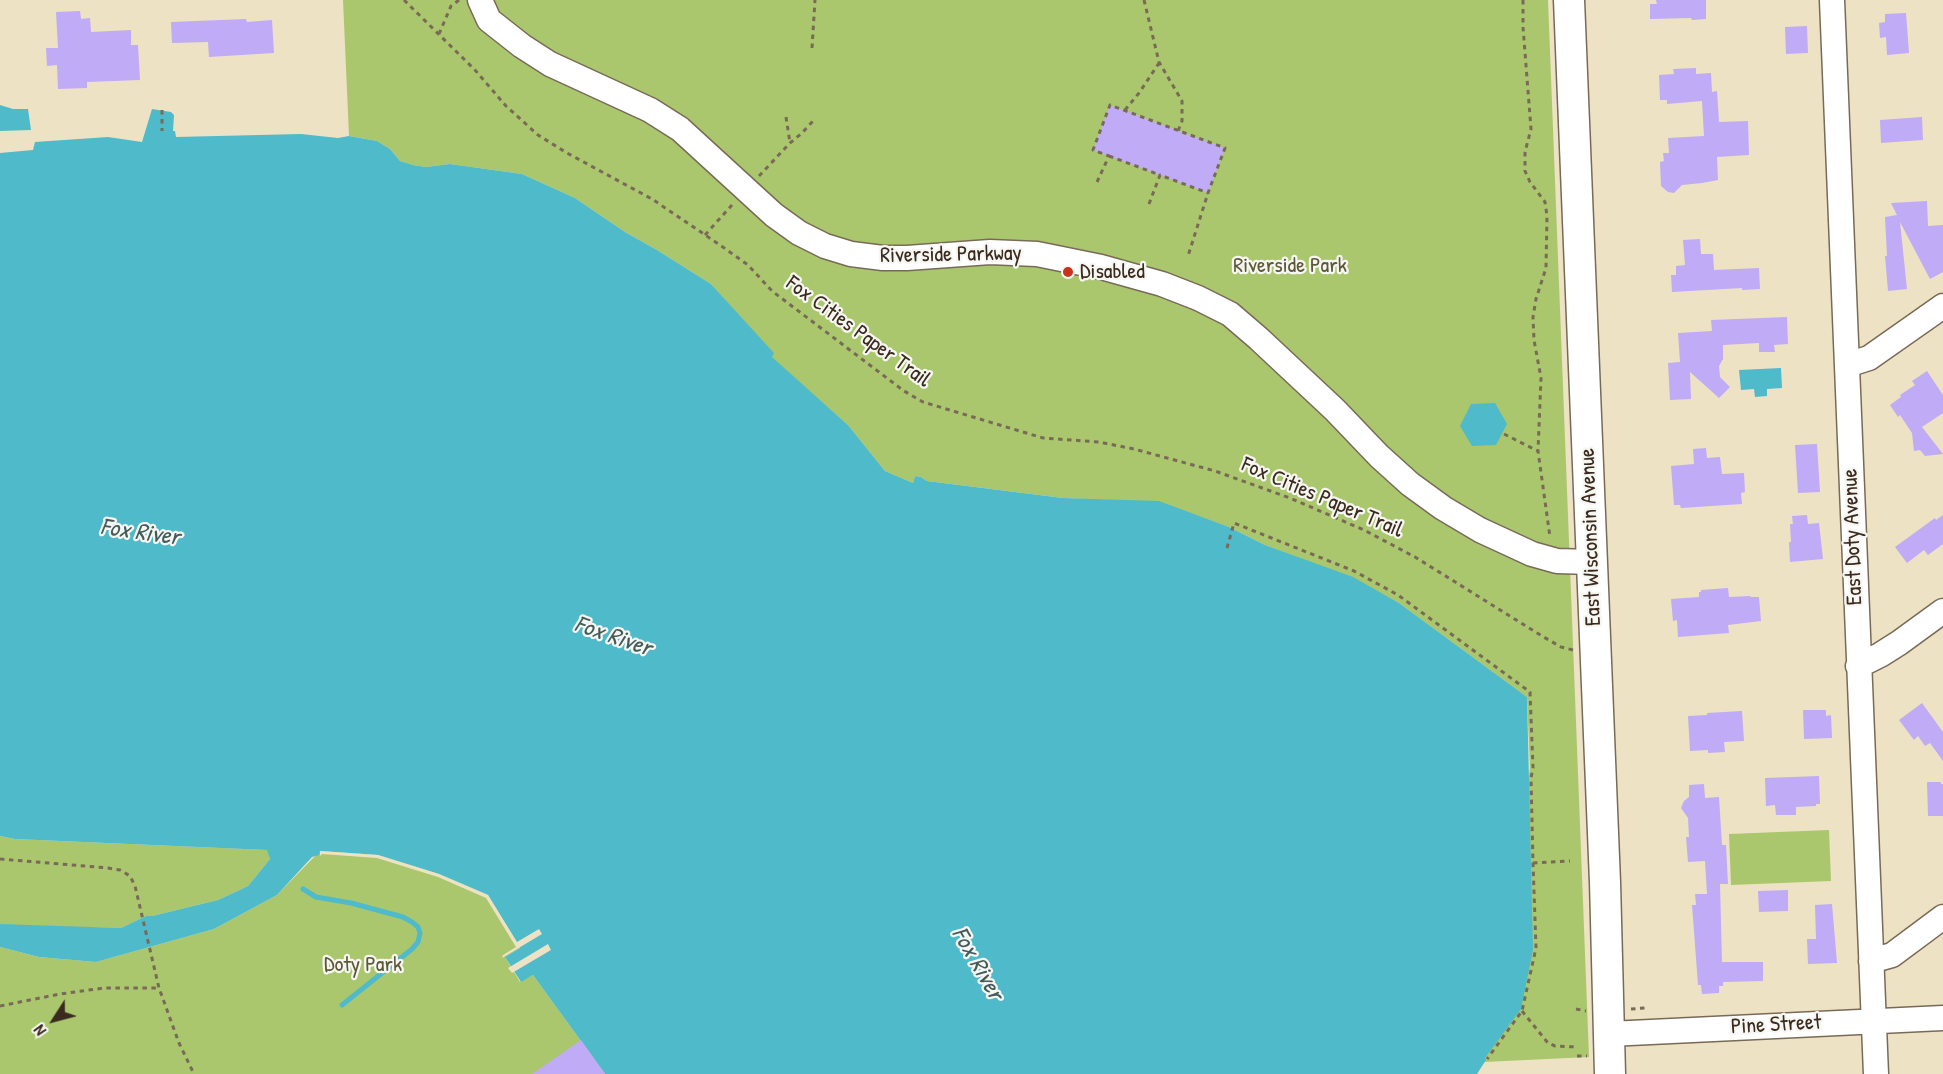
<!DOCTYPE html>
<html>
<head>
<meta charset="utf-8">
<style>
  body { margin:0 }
  #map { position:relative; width:1943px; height:1074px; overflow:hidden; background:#ede2c4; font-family:"Patrick Hand",sans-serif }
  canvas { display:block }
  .north { position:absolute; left:24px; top:990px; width:60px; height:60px; -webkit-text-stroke:4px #f6f6f2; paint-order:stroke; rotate:234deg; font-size:16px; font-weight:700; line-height:24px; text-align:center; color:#3b2a1e }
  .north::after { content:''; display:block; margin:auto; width:21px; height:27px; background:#3b2a1e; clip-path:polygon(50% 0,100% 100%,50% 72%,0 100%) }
</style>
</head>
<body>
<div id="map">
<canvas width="1943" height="1074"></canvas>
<div class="north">N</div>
</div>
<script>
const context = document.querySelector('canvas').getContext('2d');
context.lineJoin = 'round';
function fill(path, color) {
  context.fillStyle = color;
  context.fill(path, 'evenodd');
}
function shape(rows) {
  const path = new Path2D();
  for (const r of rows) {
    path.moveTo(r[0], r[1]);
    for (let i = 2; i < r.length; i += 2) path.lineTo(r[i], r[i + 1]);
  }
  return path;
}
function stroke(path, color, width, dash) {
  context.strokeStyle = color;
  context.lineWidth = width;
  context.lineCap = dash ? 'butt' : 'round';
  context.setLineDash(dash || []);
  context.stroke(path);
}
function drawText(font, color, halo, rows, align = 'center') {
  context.font = font + ' "Patrick Hand",sans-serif';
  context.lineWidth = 4.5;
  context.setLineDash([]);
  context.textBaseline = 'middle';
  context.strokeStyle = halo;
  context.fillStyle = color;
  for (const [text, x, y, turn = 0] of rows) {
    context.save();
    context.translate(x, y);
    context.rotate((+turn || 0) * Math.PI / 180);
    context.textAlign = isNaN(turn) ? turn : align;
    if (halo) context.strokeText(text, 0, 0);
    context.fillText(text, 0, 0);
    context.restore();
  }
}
fill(shape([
  [343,0,1548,0,1589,1057,1484,1062,1530,768,1527,697,1399,603,1353,578,1265,545,1229,527,1159,502,1063,498,927,481,921,477,915,476,913,483,885,471,848,425,771,357,773,353,711,284,657,250,625,232,575,198,522,174,450,164,426,167,413,165,400,161,390,149,377,141,349,136],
  [1829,830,1831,881,1731,885,1729,834],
  [0,836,15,839,268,850,270,859,248,886,218,900,152,916,146,916,121,928,15,926,0,924],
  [320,851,378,855,439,874,488,895,520,948,505,957,520,982,533,975,600,1067,590,1074,0,1074,0,947,39,957,96,962,214,929,277,895]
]), '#abc76d');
fill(shape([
  [0,105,13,109,28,109,31,130,0,131],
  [152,109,171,112,174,115,173,131,175,131,176,137,301,134,338,138,349,136,377,141,390,149,400,161,413,165,426,167,450,164,522,174,575,198,625,232,657,250,711,284,774,353,772,357,848,425,885,471,913,483,915,476,921,477,927,481,1063,498,1159,501,1229,527,1265,545,1353,577,1399,603,1527,697,1533,950,1521,1009,1485,1058,1486,1060,1477,1074,605,1074,533,975,521,982,505,957,520,948,488,895,439,874,378,855,320,851,319,855,312,857,277,895,214,929,96,962,39,957,0,947,0,924,121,928,146,916,152,916,218,900,248,886,270,859,267,850,15,839,0,836,0,153,33,150,35,142,108,137,142,142],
  [1781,368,1782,388,1767,389,1767,396,1755,397,1754,389,1741,390,1739,370],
  [1495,403,1507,424,1496,445,1472,446,1460,426,1471,404]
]), '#4ebaca');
fill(shape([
  [320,851,378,855,439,874,488,895,517,942,539,929,542,934,502,958,503,955,516,947,486,898,438,877,377,858,322,854,320,856],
  [548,944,551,950,512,973,508,968]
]), '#ede2c4');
stroke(shape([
  [303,889,316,897,351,903,403,917,412,922,418,927,420,933,418,942,412,949,342,1005]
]), '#4ebaca', 5);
fill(shape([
  [1656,0,1706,0,1706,19,1692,20,1691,18,1650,19,1650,4,1657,4],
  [80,11,81,19,90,18,91,32,131,30,131,45,138,45,140,80,87,82,87,88,58,89,57,65,47,66,46,48,58,48,56,12],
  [1906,13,1909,53,1887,55,1886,37,1880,38,1879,23,1885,22,1885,14],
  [246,19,247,22,272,20,274,53,209,57,208,42,172,43,171,22],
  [1807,26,1808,53,1786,54,1785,27],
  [1696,68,1696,74,1711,73,1712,92,1717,91,1719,122,1748,121,1749,155,1717,157,1718,180,1702,183,1682,185,1674,193,1668,192,1661,186,1660,162,1664,161,1663,153,1669,153,1668,138,1704,136,1702,101,1667,104,1667,100,1660,100,1659,75,1674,74,1673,69],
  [1110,105,1225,148,1208,193,1093,150],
  [1922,117,1923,140,1881,143,1880,120],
  [1927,201,1928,226,1943,225,1943,272,1930,279,1900,222,1907,289,1888,291,1885,256,1887,256,1885,217,1897,215,1891,203],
  [1700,239,1701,254,1713,254,1714,270,1759,268,1760,289,1742,290,1742,288,1672,292,1671,275,1676,275,1676,266,1685,265,1683,240],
  [1787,317,1788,344,1774,345,1775,352,1759,352,1759,343,1723,345,1723,359,1719,366,1720,377,1730,387,1719,398,1690,372,1691,399,1670,400,1668,363,1680,362,1678,333,1712,331,1711,320],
  [1927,371,1943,395,1943,413,1922,427,1943,454,1925,456,1920,450,1914,451,1912,433,1900,415,1898,417,1890,405,1901,397,1900,395,1915,385,1912,381],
  [1817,444,1820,492,1798,493,1795,445],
  [1706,448,1707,458,1720,457,1722,474,1744,473,1745,492,1741,493,1742,504,1681,508,1680,505,1674,505,1671,466,1694,464,1693,449],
  [1807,515,1808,524,1819,523,1823,559,1790,562,1789,542,1791,542,1790,524,1793,524,1792,516],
  [1943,515,1943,544,1928,555,1924,550,1907,563,1895,547,1935,518,1936,520],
  [1728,588,1729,597,1750,596,1751,597,1759,597,1761,621,1728,625,1729,633,1678,637,1677,620,1673,621,1671,599,1699,597,1699,592,1701,592,1701,590],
  [1922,703,1943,732,1943,761,1930,743,1925,746,1918,736,1914,740,1899,720],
  [1803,710,1826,710,1826,716,1831,715,1832,738,1804,739],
  [1742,711,1744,741,1724,742,1725,752,1708,753,1708,750,1690,751,1688,716,1707,715,1707,713],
  [1819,776,1820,804,1816,804,1816,806,1796,807,1796,815,1776,815,1775,805,1766,806,1765,778],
  [1927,782,1941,782,1941,784,1943,784,1943,816,1928,816],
  [1704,784,1705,798,1719,797,1722,845,1726,845,1728,884,1720,884,1722,962,1763,962,1763,981,1723,982,1723,986,1719,986,1719,993,1702,994,1701,985,1698,985,1692,905,1696,905,1695,894,1707,894,1705,861,1688,862,1686,837,1689,837,1688,818,1681,808,1684,801,1689,797,1689,785],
  [1788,890,1788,911,1759,912,1758,891],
  [1832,904,1837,963,1808,964,1807,939,1816,939,1815,905],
  [581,1040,605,1074,532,1074]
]), '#c0abf6');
const minor = shape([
  [480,0,489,20,522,46,550,64,650,110,680,129,774,215,799,233,825,246,851,254,883,258,907,258,990,252,1037,254,1101,267,1162,284,1198,298,1230,314,1258,338,1335,410,1379,456,1410,484,1443,508,1480,530,1532,554,1557,561,1592,562],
  [1832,0,1876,1074],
  [1847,365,1869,358,1943,306],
  [1858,666,1880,655,1899,643,1943,611],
  [1871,961,1892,955,1943,917],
  [1609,1034,1943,1018]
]);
const major = shape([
  [1569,0,1605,882,1610,1074]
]);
stroke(minor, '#796a58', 27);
stroke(major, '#796a58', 33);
stroke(shape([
  [404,0,475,70,506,106,538,135,567,153,652,199,720,245,748,265,772,291,904,391,923,402,1043,438,1099,442,1134,449,1215,471,1290,498,1364,530,1415,557,1542,636,1561,647,1573,650],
  [1144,0,1159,62,1182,101,1182,121,1178,131],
  [1523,0,1523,27,1531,129,1525,152,1525,171,1530,182,1545,202,1547,216,1546,268,1536,299,1533,317,1534,340,1541,378,1538,451,1550,537],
  [439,34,451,6,459,0],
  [812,48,815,0],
  [162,110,162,131],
  [1125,110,1139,93,1159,63],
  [786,117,790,143],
  [1109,156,1160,175],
  [759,176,790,143,802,133,813,121],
  [1097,182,1109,156,1093,150,1110,105,1225,148,1208,193,1188,256],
  [1149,204,1160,175,1208,193],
  [705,235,732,205],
  [1504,434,1538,451],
  [1227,548,1234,523,1354,571,1398,595,1530,692,1533,768,1531,778,1533,863,1536,948,1522,1011,1487,1059],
  [0,859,108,868,120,870,130,876,135,886,159,988,179,1043,194,1074],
  [1533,863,1570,861],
  [0,1006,60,994,104,988,159,988],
  [1576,1009,1586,1011],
  [1631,1009,1645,1008,1645,1012],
  [1522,1011,1548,1043,1555,1046,1577,1047],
  [1577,1056,1587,1056]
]), '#796a58', 3, [4.5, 4.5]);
stroke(minor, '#fff', 24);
stroke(major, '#fff', 30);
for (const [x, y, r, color] of [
  [1068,272,6,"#c8321e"]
]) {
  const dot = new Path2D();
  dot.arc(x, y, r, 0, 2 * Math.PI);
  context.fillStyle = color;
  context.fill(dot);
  stroke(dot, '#f6f6f2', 2);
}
drawText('22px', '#3b2a1e', '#f6f6f2', [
  ["Riverside Parkway",951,255,-1],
  ["Fox Cities Paper Trail",858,332,36],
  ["Fox Cities Paper Trail",1322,498,23],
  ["East Wisconsin Avenue",1591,537,-92],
  ["East Doty Avenue",1853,537,-92],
  ["Pine Street",1776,1025,-3]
]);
drawText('22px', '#5d5936', '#f6f6f2', [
  ["Riverside Park",1290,266],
  ["Doty Park",363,965]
]);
drawText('22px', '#3b2a1e', '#f6f6f2', [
  ["Disabled",1080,272]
], 'left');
drawText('italic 24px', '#425c5a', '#f6f6f2', [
  ["Fox River",140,533,8],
  ["Fox River",613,637,19],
  ["Fox River",977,964,60]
]);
</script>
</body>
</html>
